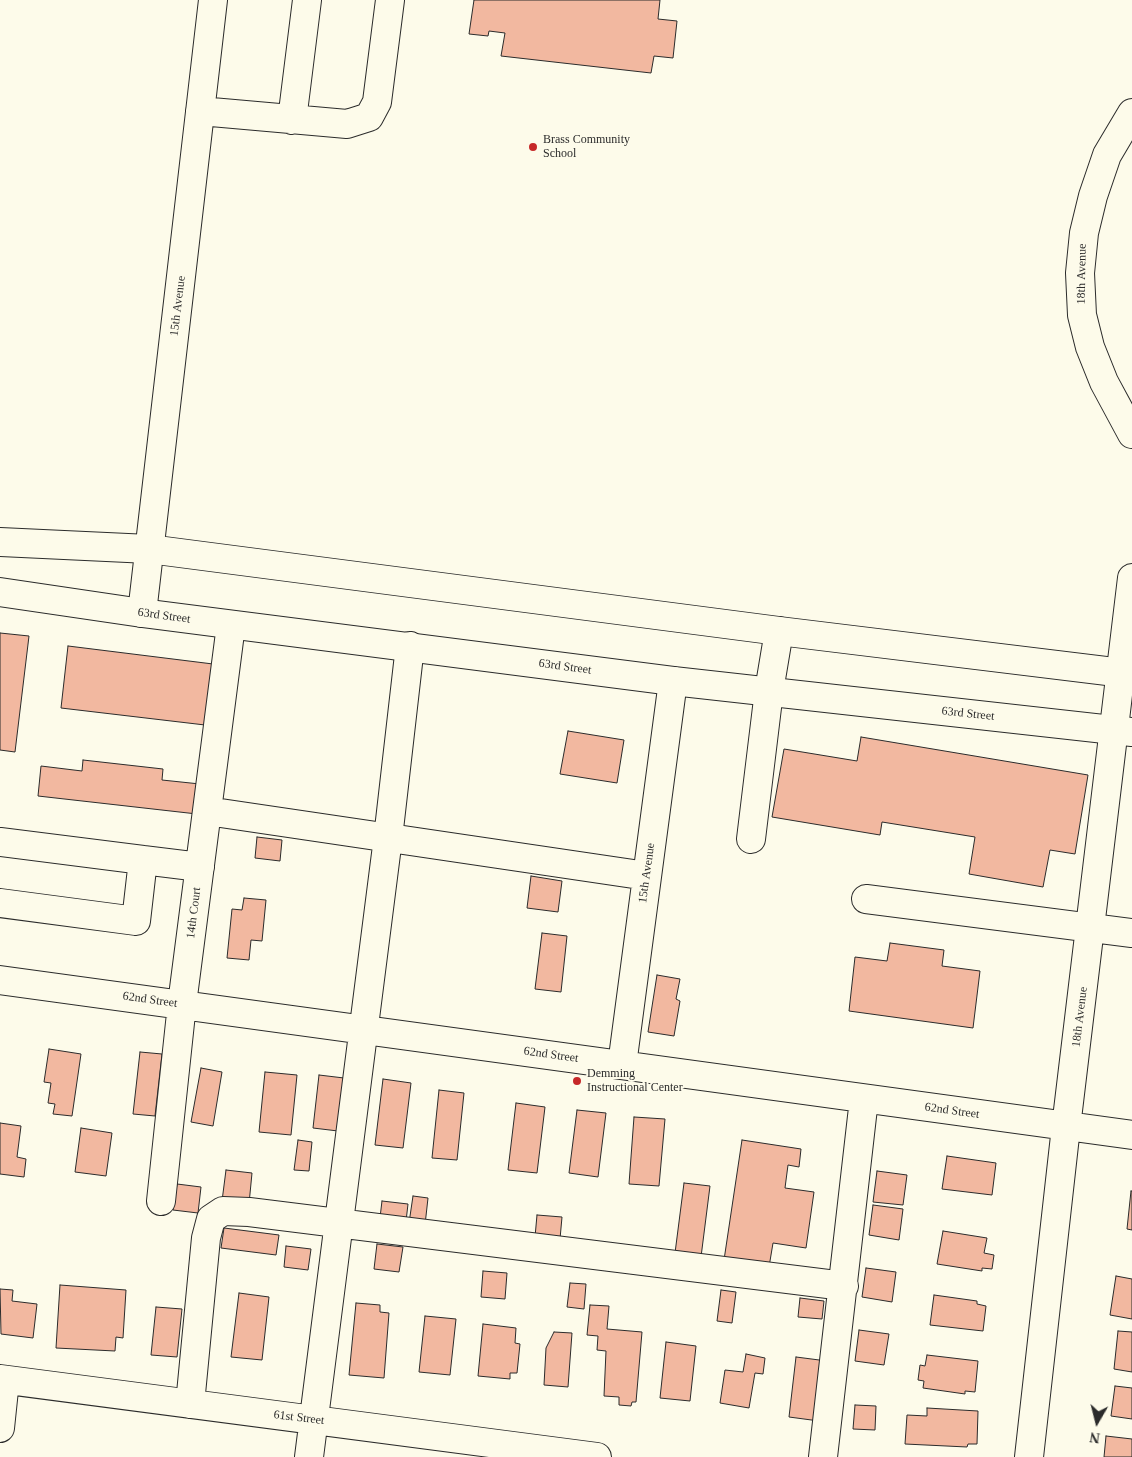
<!DOCTYPE html>
<html>
<head>
<meta charset="utf-8">
<style>
  body { margin:0 }
  #map { position:relative; width:1132px; height:1457px; overflow:hidden; background:#fdfbea; font-family:"Times New Roman",serif }
  canvas { display:block }
  .north { position:absolute; left:1072px; top:1397px; width:50px; height:50px; -webkit-text-stroke:4px #fdfbea; paint-order:stroke; rotate:188deg; font-size:14px; font-weight:700; line-height:20px; text-align:center; color:#2b2b2b }
  .north::after { content:''; display:block; margin:auto; width:18px; height:22px; background:#2b2b2b; clip-path:polygon(50% 0,100% 100%,50% 72%,0 100%) }
</style>
</head>
<body>
<div id="map">
<canvas width="1132" height="1457"></canvas>
<div class="north">N</div>
</div>
<script>
const context = document.querySelector('canvas').getContext('2d');
context.lineJoin = 'round';
function fill(path, color) {
  context.fillStyle = color;
  context.fill(path, 'evenodd');
}
function shape(rows) {
  const path = new Path2D();
  for (const r of rows) {
    path.moveTo(r[0], r[1]);
    for (let i = 2; i < r.length; i += 2) path.lineTo(r[i], r[i + 1]);
  }
  return path;
}
function stroke(path, color, width, dash) {
  context.strokeStyle = color;
  context.lineWidth = width;
  context.lineCap = dash ? 'butt' : 'round';
  context.setLineDash(dash || []);
  context.stroke(path);
}
function drawText(font, color, halo, rows, align = 'center') {
  context.font = font + ' "Times New Roman",serif';
  context.lineWidth = 4;
  context.setLineDash([]);
  context.textBaseline = 'middle';
  context.strokeStyle = halo;
  context.fillStyle = color;
  for (const [text, x, y, turn = 0] of rows) {
    context.save();
    context.translate(x, y);
    context.rotate((+turn || 0) * Math.PI / 180);
    context.textAlign = isNaN(turn) ? turn : align;
    if (halo) context.strokeText(text, 0, 0);
    context.fillText(text, 0, 0);
    context.restore();
  }
}
const building = shape([
  [474,0,660,0,658,19,677,21,673,58,654,56,651,73,501,56,505,33,489,31,488,36,469,34,474,0],
  [0,633,29,636,15,752,0,750,0,633],
  [68,646,213,664,205,725,61,708,68,646],
  [568,731,624,740,617,783,560,774,568,731],
  [861,737,1088,775,1075,854,1050,850,1043,887,969,874,975,837,882,822,880,835,772,817,784,749,857,761,861,737],
  [83,760,163,769,162,780,200,784,197,814,38,796,41,766,82,771,83,760],
  [257,837,282,840,280,861,255,858,257,837],
  [531,876,562,881,558,912,527,908,531,876],
  [244,898,266,900,262,941,251,940,249,960,227,958,232,909,242,910,244,898],
  [542,933,567,936,561,992,535,989,542,933],
  [890,943,944,950,942,966,980,971,973,1028,849,1011,855,957,887,961,890,943],
  [657,975,680,979,676,999,680,1001,674,1036,648,1032,657,975],
  [49,1049,81,1054,72,1116,53,1114,55,1104,48,1103,51,1083,44,1082,49,1049],
  [140,1052,162,1054,155,1116,133,1114,140,1052],
  [201,1068,222,1072,213,1126,191,1122,201,1068],
  [265,1072,297,1075,291,1135,259,1132,265,1072],
  [319,1075,344,1078,338,1131,313,1128,319,1075],
  [383,1079,411,1083,403,1148,375,1145,383,1079],
  [439,1090,464,1093,457,1160,432,1158,439,1090],
  [516,1103,545,1107,537,1173,508,1170,516,1103],
  [577,1110,606,1113,598,1177,569,1173,577,1110],
  [634,1117,665,1119,659,1186,629,1184,634,1117],
  [0,1123,21,1126,17,1157,26,1159,24,1177,0,1174,0,1123],
  [81,1128,112,1133,106,1176,75,1172,81,1128],
  [298,1140,312,1142,309,1171,294,1170,298,1140],
  [742,1140,801,1149,799,1167,788,1165,785,1188,814,1192,806,1248,773,1243,769,1267,724,1260,742,1140],
  [947,1156,996,1163,992,1195,942,1189,947,1156],
  [226,1170,252,1173,249,1204,222,1201,226,1170],
  [877,1171,907,1175,903,1205,873,1202,877,1171],
  [684,1183,710,1186,701,1257,675,1253,684,1183],
  [177,1184,201,1187,198,1213,173,1210,177,1184],
  [1131,1191,1132,1191,1132,1230,1127,1229,1131,1191],
  [413,1196,428,1198,425,1225,409,1223,413,1196],
  [382,1201,408,1204,405,1230,379,1226,382,1201],
  [873,1205,903,1209,899,1240,869,1235,873,1205],
  [537,1215,562,1217,560,1239,535,1237,537,1215],
  [224,1228,279,1235,276,1255,221,1248,224,1228],
  [943,1231,987,1238,984,1253,994,1255,992,1269,982,1268,982,1271,937,1264,943,1231],
  [377,1244,403,1247,399,1272,374,1269,377,1244],
  [286,1246,311,1249,308,1270,284,1267,286,1246],
  [866,1268,896,1272,892,1302,862,1297,866,1268],
  [483,1271,507,1273,505,1299,481,1297,483,1271],
  [1116,1276,1132,1279,1132,1319,1110,1315,1116,1276],
  [570,1283,586,1284,584,1309,567,1307,570,1283],
  [60,1285,126,1290,123,1338,116,1337,115,1351,56,1348,60,1285],
  [0,1289,13,1290,12,1301,37,1304,33,1338,1,1334,0,1289],
  [721,1290,736,1292,732,1323,717,1321,721,1290],
  [239,1293,269,1297,262,1360,231,1357,239,1293],
  [934,1295,977,1301,977,1304,986,1306,983,1331,930,1325,934,1295],
  [800,1298,824,1301,822,1319,798,1317,800,1298],
  [356,1303,380,1305,380,1312,389,1313,384,1378,349,1375,356,1303],
  [590,1305,609,1306,607,1329,642,1332,636,1402,632,1402,631,1406,619,1405,619,1397,604,1396,606,1351,597,1350,598,1336,587,1335,590,1305],
  [156,1307,182,1309,177,1357,151,1355,156,1307],
  [425,1316,456,1319,450,1375,419,1372,425,1316],
  [483,1324,516,1328,515,1343,520,1344,517,1373,510,1373,510,1379,478,1376,483,1324],
  [859,1330,889,1334,884,1365,855,1361,859,1330],
  [1118,1331,1132,1332,1132,1372,1114,1369,1118,1331],
  [554,1332,572,1333,568,1387,544,1385,546,1348,554,1332],
  [666,1342,696,1346,690,1401,660,1398,666,1342],
  [746,1354,765,1358,763,1374,755,1373,749,1408,720,1403,725,1370,743,1372,746,1354],
  [927,1355,978,1361,975,1392,965,1391,965,1394,923,1388,924,1381,918,1380,920,1365,925,1366,927,1355],
  [796,1357,827,1361,819,1421,789,1417,796,1357],
  [1115,1386,1132,1388,1132,1419,1111,1416,1115,1386],
  [855,1405,876,1406,875,1430,853,1429,855,1405],
  [927,1408,978,1411,977,1444,968,1444,967,1447,905,1444,907,1415,927,1416,927,1408],
  [1106,1436,1132,1439,1132,1457,1104,1457,1106,1436]
]);
fill(building, '#f2b8a0');
stroke(building, '#2b2b2b', 1);
const minor = shape([
  [200,111,347,124,369,117,377,102,390,0],
  [1132,113,1107,155,1093,196,1084,233,1080,273,1082,315,1090,347,1104,382,1132,434],
  [292,120,307,0],
  [142,613,213,0],
  [207,811,647,876],
  [751,839,769,691,779,631],
  [0,842,143,860,136,921,0,903],
  [143,860,200,867],
  [866,899,1132,933],
  [0,980,1132,1135],
  [622,1065,673,681],
  [161,1201,182,1004,231,625],
  [0,1379,597,1457],
  [190,1404,206,1238,211,1219,223,1211,249,1212,844,1286],
  [0,1428,5,1380],
  [309,1457,388,838,410,646],
  [823,1457,864,1099],
  [1029,1457,1066,1127,1132,578]
]);
const major = shape([
  [0,542,149,549,779,631,1132,674],
  [0,592,142,613,673,681,1132,732]
]);
stroke(minor, '#2b2b2b', 30);
stroke(major, '#2b2b2b', 30);
stroke(minor, '#fdfbea', 28);
stroke(major, '#fdfbea', 28);
for (const [x, y, r, color] of [
  [533,147,5,"#c62828"],
  [577,1081,5,"#c62828"]
]) {
  const dot = new Path2D();
  dot.arc(x, y, r, 0, 2 * Math.PI);
  context.fillStyle = color;
  context.fill(dot);
  stroke(dot, '#fdfbea', 2);
}
drawText('12px', '#2b2b2b', '#fdfbea', [
  ["Brass Community",543,140],
  ["School",543,154],
  ["Demming",587,1074],
  ["Instructional Center",587,1088]
], 'left');
drawText('12px', '#2b2b2b', '#fdfbea', [
  ["18th Avenue",1082,274,-89],
  ["15th Avenue",178,306,-83],
  ["63rd Street",164,616,8],
  ["63rd Street",565,667,8],
  ["63rd Street",968,714,6],
  ["15th Avenue",647,873,-82],
  ["14th Court",194,913,-83],
  ["62nd Street",150,1000,8],
  ["18th Avenue",1080,1017,-83],
  ["62nd Street",551,1055,8],
  ["62nd Street",952,1111,8],
  ["61st Street",299,1418,7]
]);
</script>
</body>
</html>
